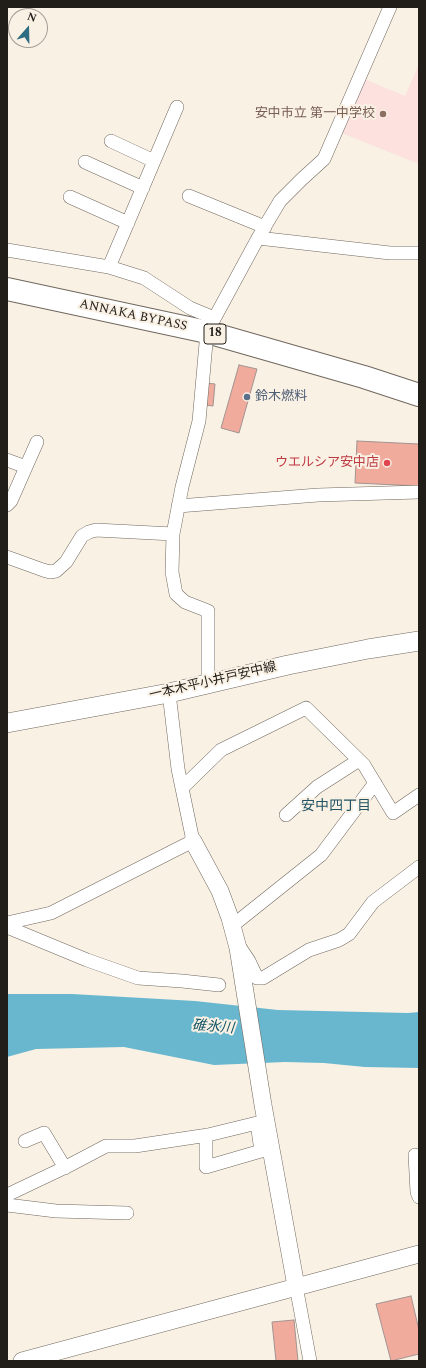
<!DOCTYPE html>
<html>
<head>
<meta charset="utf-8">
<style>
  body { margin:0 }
  #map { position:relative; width:426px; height:1368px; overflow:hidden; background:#faf1e5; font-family:Spectral,serif }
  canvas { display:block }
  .frame { position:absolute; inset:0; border:8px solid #211e1a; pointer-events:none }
  .north { position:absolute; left:8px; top:8px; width:40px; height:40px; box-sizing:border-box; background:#faf1e5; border:1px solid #a39d94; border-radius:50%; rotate:20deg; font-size:11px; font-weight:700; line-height:16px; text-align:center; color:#211e1a }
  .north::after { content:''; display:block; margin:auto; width:14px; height:18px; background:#2e6d82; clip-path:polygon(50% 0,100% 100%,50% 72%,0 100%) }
</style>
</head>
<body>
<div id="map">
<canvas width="426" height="1368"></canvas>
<div class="frame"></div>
<div class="north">N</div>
</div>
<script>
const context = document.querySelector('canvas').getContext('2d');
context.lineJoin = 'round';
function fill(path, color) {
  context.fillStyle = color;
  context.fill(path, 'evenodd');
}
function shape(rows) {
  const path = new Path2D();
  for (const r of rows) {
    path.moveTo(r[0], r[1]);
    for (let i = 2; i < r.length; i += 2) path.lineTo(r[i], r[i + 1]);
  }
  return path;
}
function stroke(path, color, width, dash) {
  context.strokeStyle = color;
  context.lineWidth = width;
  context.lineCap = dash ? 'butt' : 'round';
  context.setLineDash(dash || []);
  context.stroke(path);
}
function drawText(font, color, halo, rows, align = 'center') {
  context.font = font + ' Spectral,"Noto Sans JP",serif';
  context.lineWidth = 4;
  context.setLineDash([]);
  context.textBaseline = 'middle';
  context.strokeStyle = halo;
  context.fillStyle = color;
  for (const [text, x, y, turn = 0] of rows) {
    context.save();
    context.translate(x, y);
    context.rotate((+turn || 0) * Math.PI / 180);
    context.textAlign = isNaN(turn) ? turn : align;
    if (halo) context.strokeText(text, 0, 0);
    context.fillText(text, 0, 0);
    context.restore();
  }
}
fill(shape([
  [419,64,419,164,339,132,362,78,405,96]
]), '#fce1df');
fill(shape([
  [7,994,72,994,195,1001,278,1010,408,1013,419,1012,419,1068,365,1067,324,1063,285,1062,214,1065,124,1047,36,1049,7,1057]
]), '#68b7cf');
const building = shape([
  [239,365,257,369,239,433,221,428,239,365],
  [206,383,215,384,213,406,204,405,206,383],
  [357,441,419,444,419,486,355,483,357,441],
  [411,1296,419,1330,419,1354,391,1361,376,1304,411,1296],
  [294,1320,298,1361,276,1361,272,1322,294,1320]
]);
fill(building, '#f0ab9d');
stroke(building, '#a29390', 1);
const minor = shape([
  [111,141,154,161],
  [85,162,143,188],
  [189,196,265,227],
  [70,197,128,223],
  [258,238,390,253,419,253],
  [7,250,109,267,144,278,190,308,214,318],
  [109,267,177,107],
  [7,460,26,467],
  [7,505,11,501,37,442],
  [178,506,318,495,419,492],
  [7,557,43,570,50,572,56,571,66,562,82,536,89,532,96,530,173,534],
  [208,684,208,611,185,602,176,594,172,572,173,534,182,487,199,421,207,332,258,238,280,201,302,179,324,159,390,7],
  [182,788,221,750,306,708,364,765,393,813,419,795],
  [286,815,317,787,359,760],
  [7,923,51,913,193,841,178,769,169,693],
  [232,926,321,855,375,783],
  [7,927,87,960,138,978,182,981,219,985],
  [239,946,249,961,257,978,263,978,309,950,339,940,349,934,373,902,419,867],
  [206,1135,206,1167,261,1151],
  [25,1141,44,1133,65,1168],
  [415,1155,417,1192,419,1197],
  [7,1195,68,1166,106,1146,135,1146,208,1135,257,1123,261,1151,272,1149],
  [7,1205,56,1211,127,1213],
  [296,1286,310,1361]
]);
const tertiary = shape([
  [193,841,220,891,230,918,238,948,263,1105,296,1286],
  [22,1361,419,1254]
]);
const secondary = shape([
  [7,723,169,693,288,665,368,649,419,641]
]);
const trunk = shape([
  [7,289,207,332,364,377,419,395]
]);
stroke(minor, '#70685e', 14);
stroke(tertiary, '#70685e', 18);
stroke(secondary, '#70685e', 20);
stroke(trunk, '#70685e', 24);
stroke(minor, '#fff', 13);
stroke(tertiary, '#fff', 17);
stroke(secondary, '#fff', 19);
stroke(trunk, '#fff', 22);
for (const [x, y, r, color] of [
  [383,114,4,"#8d6e63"],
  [247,397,4,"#5c6f8a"],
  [387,463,4,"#e0444e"]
]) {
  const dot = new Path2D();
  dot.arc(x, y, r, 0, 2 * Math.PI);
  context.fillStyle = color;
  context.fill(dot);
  stroke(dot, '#faf1e5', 1.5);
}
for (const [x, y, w] of [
  [215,334,22]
]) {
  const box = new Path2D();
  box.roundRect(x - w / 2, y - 10, w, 20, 3);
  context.fillStyle = '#faf1e5';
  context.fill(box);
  stroke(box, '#211e1a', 1);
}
drawText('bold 12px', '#211e1a', null, [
  ["18",215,334]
]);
drawText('13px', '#785e54', '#faf1e5', [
  ["安中市立 第一中学校",375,114]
], 'right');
drawText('13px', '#211e1a', '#faf1e5', [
  ["ANNAKA BYPASS",133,316,12],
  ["一本木平小井戸安中線",213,682,-13]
]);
drawText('13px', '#4e5e75', '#faf1e5', [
  ["鈴木燃料",255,397]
], 'left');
drawText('13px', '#be3a42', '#faf1e5', [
  ["ウエルシア安中店",379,463]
], 'right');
drawText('14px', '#225465', '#faf1e5', [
  ["安中四丁目",336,807]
]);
drawText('italic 14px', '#0f5364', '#faf1e5', [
  ["碓氷川",213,1028,5]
]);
</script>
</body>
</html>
